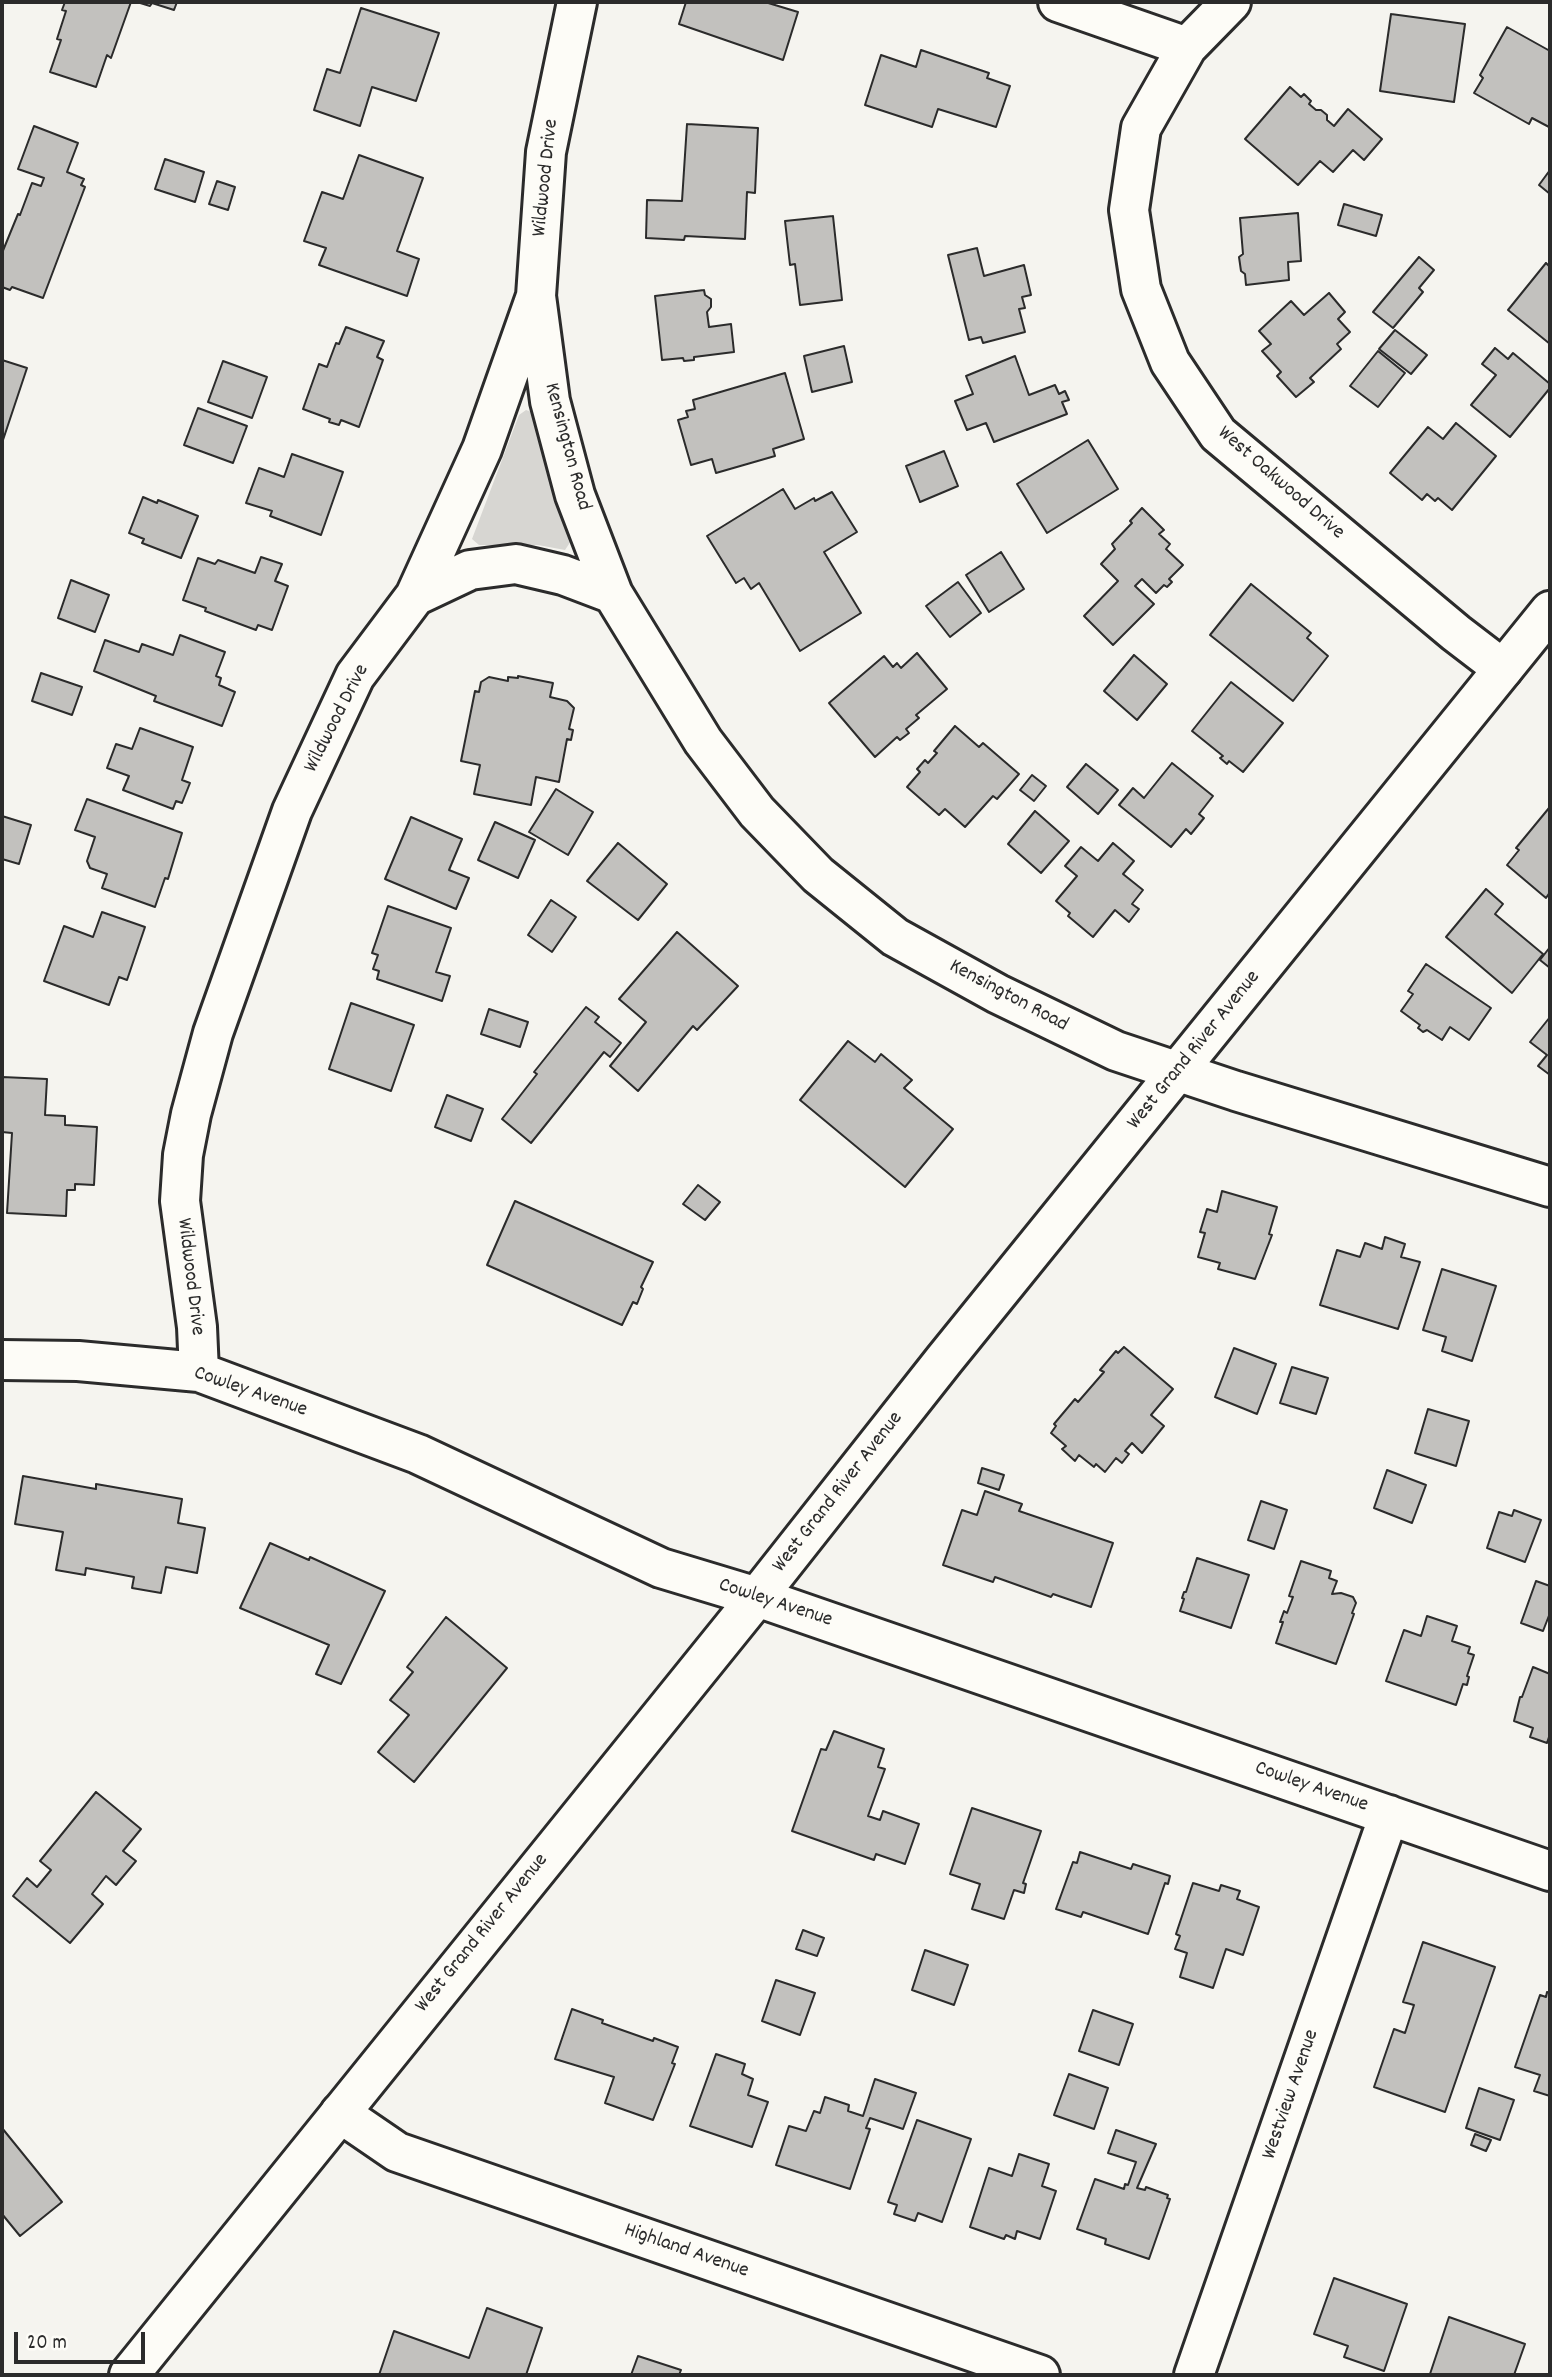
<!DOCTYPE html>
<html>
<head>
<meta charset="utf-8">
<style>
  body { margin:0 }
  #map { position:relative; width:1552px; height:2377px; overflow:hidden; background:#f5f4ef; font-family:Dekko,sans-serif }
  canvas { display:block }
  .frame { position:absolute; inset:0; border:4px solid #2b2b2b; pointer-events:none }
  .scale { position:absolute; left:14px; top:2332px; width:131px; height:32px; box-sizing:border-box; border:4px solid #2b2b2b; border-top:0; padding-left:9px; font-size:21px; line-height:24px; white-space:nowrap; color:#2b2b2b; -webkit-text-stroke:5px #fdfcf7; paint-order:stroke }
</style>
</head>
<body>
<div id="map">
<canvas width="1552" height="2377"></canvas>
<div class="frame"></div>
<div class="scale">20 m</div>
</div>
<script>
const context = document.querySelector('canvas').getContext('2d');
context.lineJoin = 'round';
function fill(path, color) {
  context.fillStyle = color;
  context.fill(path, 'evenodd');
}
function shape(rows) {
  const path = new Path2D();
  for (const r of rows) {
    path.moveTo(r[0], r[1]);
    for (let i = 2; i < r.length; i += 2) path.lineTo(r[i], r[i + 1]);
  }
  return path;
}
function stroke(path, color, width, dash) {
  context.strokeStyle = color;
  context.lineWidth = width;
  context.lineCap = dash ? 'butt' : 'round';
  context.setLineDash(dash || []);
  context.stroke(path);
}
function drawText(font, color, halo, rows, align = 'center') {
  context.font = font + ' Dekko,sans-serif';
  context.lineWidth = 6;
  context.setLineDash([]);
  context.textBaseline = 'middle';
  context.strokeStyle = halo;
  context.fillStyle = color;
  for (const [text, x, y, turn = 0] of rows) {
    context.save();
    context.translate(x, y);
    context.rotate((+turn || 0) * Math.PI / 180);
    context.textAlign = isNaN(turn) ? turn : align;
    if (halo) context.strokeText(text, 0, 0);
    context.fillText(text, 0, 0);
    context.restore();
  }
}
fill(shape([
  [526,410,532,412,534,415,550,477,571,541,565,550,538,545,479,545,472,539,519,415]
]), '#d7d6d2');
const building = shape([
  [65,2,131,2,111,58,107,55,96,87,50,72,61,40,57,39,66,11,62,10,65,2],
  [137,2,177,2,174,10,152,3,150,6,137,2],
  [686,2,765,2,798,12,783,60,679,24,686,2],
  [361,8,439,33,416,101,372,87,360,126,314,110,327,69,340,73,361,8],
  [1391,14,1465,24,1454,102,1380,91,1391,14],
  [1507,27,1550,51,1549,127,1532,118,1529,124,1474,93,1483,78,1480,75,1507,27],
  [921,50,989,73,987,78,1010,86,996,127,938,109,932,127,865,105,881,55,916,67,921,50],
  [1290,87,1301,97,1304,94,1311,101,1309,104,1316,110,1321,110,1327,115,1327,120,1334,126,1348,109,1382,139,1364,160,1353,150,1333,172,1320,161,1298,185,1245,139,1290,87],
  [687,124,758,128,755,193,747,192,745,239,685,236,684,240,646,238,647,200,682,201,687,124],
  [34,126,78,143,67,172,84,179,81,185,85,187,43,298,12,287,10,290,2,287,2,253,18,214,20,215,32,183,41,186,44,178,18,169,34,126],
  [359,155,423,178,397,251,419,259,407,296,319,265,326,248,304,241,322,192,343,199,359,155],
  [165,159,204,172,195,202,155,189,165,159],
  [1550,170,1550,194,1539,185,1550,170],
  [217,181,235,187,228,210,209,204,217,181],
  [1344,204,1382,215,1376,236,1338,225,1344,204],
  [1298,213,1301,261,1288,262,1289,280,1246,285,1245,274,1241,271,1239,257,1243,254,1240,218,1298,213],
  [833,216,842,300,800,305,795,264,790,265,785,221,833,216],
  [977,248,984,276,1024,265,1031,295,1022,297,1025,308,1019,309,1025,332,983,343,981,337,969,340,948,255,977,248],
  [1419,257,1434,270,1419,288,1423,292,1393,328,1373,312,1419,257],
  [1546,263,1550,267,1550,344,1508,310,1546,263],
  [704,290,705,295,711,299,711,307,707,312,709,327,731,324,734,352,694,357,694,360,684,361,683,358,662,360,655,296,704,290],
  [1329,293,1345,312,1338,319,1350,332,1337,344,1341,349,1310,378,1314,382,1296,397,1277,376,1281,372,1262,351,1271,344,1259,331,1291,301,1304,315,1329,293],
  [346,327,384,341,377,357,383,360,359,427,341,420,339,425,329,422,330,419,303,409,319,364,327,367,336,343,339,344,346,327],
  [1395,330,1427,355,1411,374,1379,349,1395,330],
  [844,346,852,382,812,392,804,356,844,346],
  [1495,348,1508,359,1513,353,1550,384,1550,388,1510,437,1471,405,1496,375,1482,364,1495,348],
  [1378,351,1405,373,1378,407,1350,386,1378,351],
  [1015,356,1029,395,1055,385,1059,394,1065,391,1069,400,1062,402,1067,414,994,442,986,423,967,430,955,401,973,394,966,376,1015,356],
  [2,360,27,368,2,443,2,360],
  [223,361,267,377,252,418,208,402,223,361],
  [785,373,804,439,773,449,775,456,716,473,712,459,691,465,678,420,688,417,686,411,695,409,693,400,785,373],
  [198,408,247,426,233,463,184,445,198,408],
  [1456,423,1496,456,1452,510,1438,498,1435,501,1427,494,1422,500,1390,473,1428,427,1443,439,1456,423],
  [1088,440,1118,489,1047,533,1017,484,1088,440],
  [944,451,958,486,920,502,906,466,944,451],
  [292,454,343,472,321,535,270,516,272,511,246,503,259,468,284,477,292,454],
  [783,489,795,509,814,498,815,501,832,492,857,532,824,552,861,613,800,651,759,583,751,589,744,578,736,583,707,536,783,489],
  [143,497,157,503,158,500,198,516,181,558,142,543,144,539,129,533,143,497],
  [1142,508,1164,530,1159,534,1170,544,1166,549,1183,565,1169,579,1172,582,1167,587,1164,585,1156,593,1142,579,1135,586,1154,604,1113,645,1084,616,1118,581,1101,564,1115,549,1112,544,1132,523,1130,521,1142,508],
  [1001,552,1024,589,989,612,966,575,1001,552],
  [261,557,282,564,275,581,288,586,272,630,258,625,256,630,205,611,206,608,183,600,198,558,215,564,218,560,255,573,261,557],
  [71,580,109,595,95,632,58,618,71,580],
  [958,582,981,613,950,637,926,606,958,582],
  [1251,584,1311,633,1307,638,1328,656,1293,701,1210,635,1251,584],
  [180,635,225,652,216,676,221,678,219,685,235,692,222,726,154,701,156,696,94,671,105,640,139,652,142,644,173,655,180,635],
  [917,653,947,689,916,715,919,718,906,729,909,733,900,740,897,737,875,757,829,703,884,656,893,667,897,663,901,668,917,653],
  [1134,655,1167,684,1137,720,1104,691,1134,655],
  [41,673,82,687,72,715,32,701,41,673],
  [518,676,553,683,550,697,567,701,574,708,569,729,573,730,571,740,567,739,559,782,536,777,531,805,474,794,480,765,461,761,475,691,479,692,481,682,489,677,508,681,508,677,518,678,518,676],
  [1231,682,1283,723,1243,772,1229,761,1227,764,1220,758,1223,756,1192,731,1231,682],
  [955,726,979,747,983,743,1019,774,997,799,993,796,965,827,945,809,939,815,907,787,920,772,917,769,925,760,928,763,937,753,934,751,955,726],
  [140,728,193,747,182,780,190,783,182,803,176,801,173,809,123,790,129,776,107,768,116,744,132,749,140,728],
  [1172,763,1213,796,1199,814,1204,818,1191,834,1186,829,1171,847,1119,805,1133,788,1144,798,1172,763],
  [1086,764,1118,790,1098,814,1067,787,1086,764],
  [1032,775,1046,786,1034,801,1020,790,1032,775],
  [556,789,593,812,568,855,529,832,556,789],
  [87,799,182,833,168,879,165,878,155,907,102,888,107,874,90,868,87,861,95,837,75,830,87,799],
  [1549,808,1550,892,1546,898,1507,865,1519,850,1516,848,1549,808],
  [1035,811,1069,841,1041,873,1008,844,1035,811],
  [2,816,31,825,19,864,2,859,2,816],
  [411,817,462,839,449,870,469,878,456,909,385,879,411,817],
  [495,822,535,840,518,878,478,860,495,822],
  [618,843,667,884,638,920,587,881,618,843],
  [1113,843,1134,861,1123,874,1143,890,1132,904,1139,909,1129,922,1115,910,1093,937,1068,916,1070,913,1056,901,1077,876,1065,866,1081,847,1098,861,1113,843],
  [1486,889,1503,904,1495,914,1543,954,1512,993,1446,937,1486,889],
  [551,900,576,917,552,952,528,935,551,900],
  [388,906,451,928,436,972,450,976,442,1001,377,979,379,971,373,969,378,955,372,953,388,906],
  [102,912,145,927,127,980,119,977,109,1005,44,981,64,926,93,937,102,912],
  [677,932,738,986,697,1030,693,1026,638,1091,610,1066,646,1022,619,999,677,932],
  [1550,947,1550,968,1540,960,1550,947],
  [1426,964,1491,1008,1469,1040,1450,1027,1442,1040,1427,1030,1423,1032,1418,1028,1420,1025,1401,1011,1413,994,1408,991,1426,964],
  [351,1003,414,1025,391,1091,329,1069,351,1003],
  [586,1007,599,1017,595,1022,621,1043,610,1057,604,1052,531,1143,502,1119,537,1074,534,1072,586,1007],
  [489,1009,528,1022,520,1047,481,1034,489,1009],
  [1550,1017,1550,1075,1538,1066,1547,1055,1530,1042,1550,1017],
  [848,1041,875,1062,881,1054,912,1080,904,1088,953,1129,905,1187,800,1100,848,1041],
  [2,1077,47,1079,45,1115,65,1116,65,1125,97,1127,94,1185,75,1184,75,1190,67,1190,66,1216,7,1213,12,1133,2,1132,2,1077],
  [447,1095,483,1109,471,1141,435,1127,447,1095],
  [698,1185,720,1202,705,1220,683,1204,698,1185],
  [1222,1191,1277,1207,1269,1234,1272,1235,1255,1279,1218,1269,1220,1263,1198,1257,1205,1233,1200,1232,1207,1209,1217,1212,1222,1191],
  [515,1201,653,1262,641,1287,643,1289,637,1304,633,1302,622,1325,487,1265,515,1201],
  [1385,1237,1405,1244,1401,1257,1420,1262,1398,1329,1320,1305,1337,1250,1360,1257,1365,1243,1382,1249,1385,1237],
  [1442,1269,1496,1286,1472,1361,1442,1351,1446,1337,1423,1330,1442,1269],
  [1124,1347,1173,1389,1151,1415,1164,1426,1142,1453,1132,1443,1125,1451,1129,1454,1122,1463,1116,1458,1105,1472,1096,1464,1094,1467,1079,1455,1075,1461,1062,1449,1066,1446,1051,1433,1056,1426,1054,1424,1075,1399,1078,1402,1104,1372,1100,1370,1116,1351,1118,1353,1124,1347],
  [1234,1348,1276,1364,1257,1414,1215,1397,1234,1348],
  [1292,1367,1328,1378,1316,1414,1280,1403,1292,1367],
  [1428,1409,1469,1421,1456,1466,1415,1453,1428,1409],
  [982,1468,1004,1475,999,1490,978,1483,982,1468],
  [1387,1470,1426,1485,1412,1523,1374,1508,1387,1470],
  [23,1476,96,1489,96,1484,182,1499,178,1523,205,1528,197,1573,166,1567,161,1593,132,1588,134,1577,86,1568,85,1575,56,1570,63,1532,15,1524,23,1476],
  [985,1491,1022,1504,1019,1511,1113,1543,1091,1607,1053,1594,1051,1597,995,1577,993,1582,943,1565,962,1510,977,1515,985,1491],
  [1261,1501,1287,1510,1274,1549,1248,1540,1261,1501],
  [1514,1510,1541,1520,1525,1562,1487,1548,1499,1512,1512,1516,1514,1510],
  [270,1543,309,1560,310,1557,385,1591,341,1684,316,1674,329,1645,240,1608,270,1543],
  [1197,1558,1249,1575,1231,1628,1180,1611,1184,1599,1182,1598,1184,1592,1186,1592,1197,1558],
  [1301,1561,1331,1571,1329,1578,1337,1581,1332,1594,1341,1593,1353,1597,1356,1603,1352,1613,1354,1614,1336,1664,1276,1643,1283,1622,1280,1622,1284,1611,1287,1613,1293,1597,1289,1596,1301,1561],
  [1536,1581,1550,1586,1550,1613,1543,1631,1521,1623,1536,1581],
  [1427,1616,1457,1626,1452,1641,1470,1647,1468,1653,1474,1655,1467,1676,1469,1677,1467,1685,1463,1684,1456,1705,1386,1681,1404,1630,1421,1636,1427,1616],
  [446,1617,507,1668,414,1782,378,1752,409,1715,390,1700,413,1672,407,1667,446,1617],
  [1533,1667,1550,1674,1550,1734,1547,1743,1530,1737,1533,1728,1514,1721,1520,1697,1522,1697,1533,1667],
  [834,1731,884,1749,878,1767,885,1769,868,1816,880,1820,883,1811,919,1824,905,1864,876,1854,874,1860,792,1831,821,1749,826,1750,834,1731],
  [96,1792,141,1829,123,1851,136,1861,116,1885,106,1876,92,1894,103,1904,70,1943,13,1896,27,1878,37,1887,51,1870,40,1861,96,1792],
  [972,1808,1041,1831,1023,1883,1026,1884,1024,1893,1014,1890,1004,1919,972,1909,980,1884,950,1874,972,1808],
  [1080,1852,1131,1869,1133,1864,1170,1876,1168,1884,1165,1883,1148,1934,1083,1912,1081,1917,1056,1909,1073,1862,1077,1863,1080,1852],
  [1193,1883,1219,1891,1221,1885,1240,1891,1237,1899,1259,1907,1243,1955,1226,1949,1213,1988,1180,1977,1187,1953,1175,1949,1180,1936,1176,1934,1193,1883],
  [803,1930,824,1938,817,1956,796,1949,803,1930],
  [1423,1942,1495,1967,1445,2112,1374,2087,1394,2029,1405,2033,1414,2005,1403,2002,1423,1942],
  [925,1950,968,1965,954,2005,912,1990,925,1950],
  [776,1980,815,1993,800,2035,762,2021,776,1980],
  [1547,1992,1550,1993,1550,2096,1534,2091,1540,2075,1515,2067,1540,1995,1546,1997,1547,1992],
  [572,2009,603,2020,602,2023,653,2041,654,2038,678,2047,672,2063,675,2064,653,2120,605,2103,614,2077,555,2059,572,2009],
  [1093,2010,1133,2024,1119,2065,1079,2051,1093,2010],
  [716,2054,745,2064,742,2074,753,2079,748,2095,768,2102,752,2147,690,2126,716,2054],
  [1069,2074,1108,2088,1094,2129,1054,2115,1069,2074],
  [875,2079,916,2093,903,2129,870,2118,866,2128,870,2129,850,2189,776,2165,789,2126,806,2131,814,2111,820,2113,825,2097,849,2105,848,2111,863,2116,875,2079],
  [1479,2088,1514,2100,1500,2140,1466,2128,1479,2088],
  [917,2120,971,2139,942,2222,918,2213,915,2221,894,2214,897,2205,888,2202,917,2120],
  [2,2128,62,2202,20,2236,2,2214,2,2128],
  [1116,2130,1156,2144,1137,2188,1145,2190,1146,2187,1168,2195,1167,2198,1170,2199,1149,2259,1105,2244,1106,2239,1077,2229,1095,2179,1124,2189,1125,2184,1128,2185,1136,2162,1108,2153,1116,2130],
  [1475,2134,1491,2140,1486,2151,1471,2145,1475,2134],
  [1019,2154,1049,2164,1042,2186,1056,2191,1040,2239,1017,2231,1015,2239,1006,2235,1004,2239,970,2227,989,2168,1012,2176,1019,2154],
  [1334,2278,1407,2304,1384,2371,1344,2357,1348,2346,1314,2334,1334,2278],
  [487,2308,542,2328,526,2375,379,2375,394,2331,469,2358,487,2308],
  [1449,2317,1525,2344,1514,2375,1430,2374,1449,2317],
  [638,2356,681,2370,679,2375,682,2375,631,2375,638,2356]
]);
fill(building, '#c2c1be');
stroke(building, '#2b2b2b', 2);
const minor = shape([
  [1058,2,1187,47],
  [1231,2,1187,47,1141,128,1129,210,1141,289,1170,362,1218,434,1456,633,1503,669],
  [536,296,550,401,575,495,613,594,703,741,757,812,818,875,895,937,998,994,1116,1051,1236,1091,1550,1187],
  [415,596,470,570,516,564,563,575,613,594],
  [2,1360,78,1361,199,1372,418,1454,661,1568,757,1597,1550,1871],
  [199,1372,197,1327,180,1201,183,1155,191,1114,213,1033,292,811,355,676,415,596,482,449,536,296,546,152,577,2],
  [340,2113,397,2152,1040,2375],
  [1194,2375,1389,1815]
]);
const major = shape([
  [129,2375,757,1597,944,1360,1550,611]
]);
stroke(minor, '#2b2b2b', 44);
stroke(major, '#2b2b2b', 44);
stroke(minor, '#fdfcf7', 38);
stroke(major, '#fdfcf7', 38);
drawText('21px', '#2b2b2b', '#fdfcf7', [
  ["Wildwood Drive",547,178,-84],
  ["Kensington Road",566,447,75],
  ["West Oakwood Drive",1280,484,41],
  ["Wildwood Drive",338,719,-63],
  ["Kensington Road",1008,997,28],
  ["West Grand River Avenue",1195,1051,-51],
  ["Wildwood Drive",189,1277,83],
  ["Cowley Avenue",250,1393,19],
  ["West Grand River Avenue",839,1493,-52],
  ["Cowley Avenue",775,1604,18],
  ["Cowley Avenue",1311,1788,19],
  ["West Grand River Avenue",483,1934,-51],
  ["Westview Avenue",1292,2095,-71],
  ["Highland Avenue",686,2252,19]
]);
</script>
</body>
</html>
